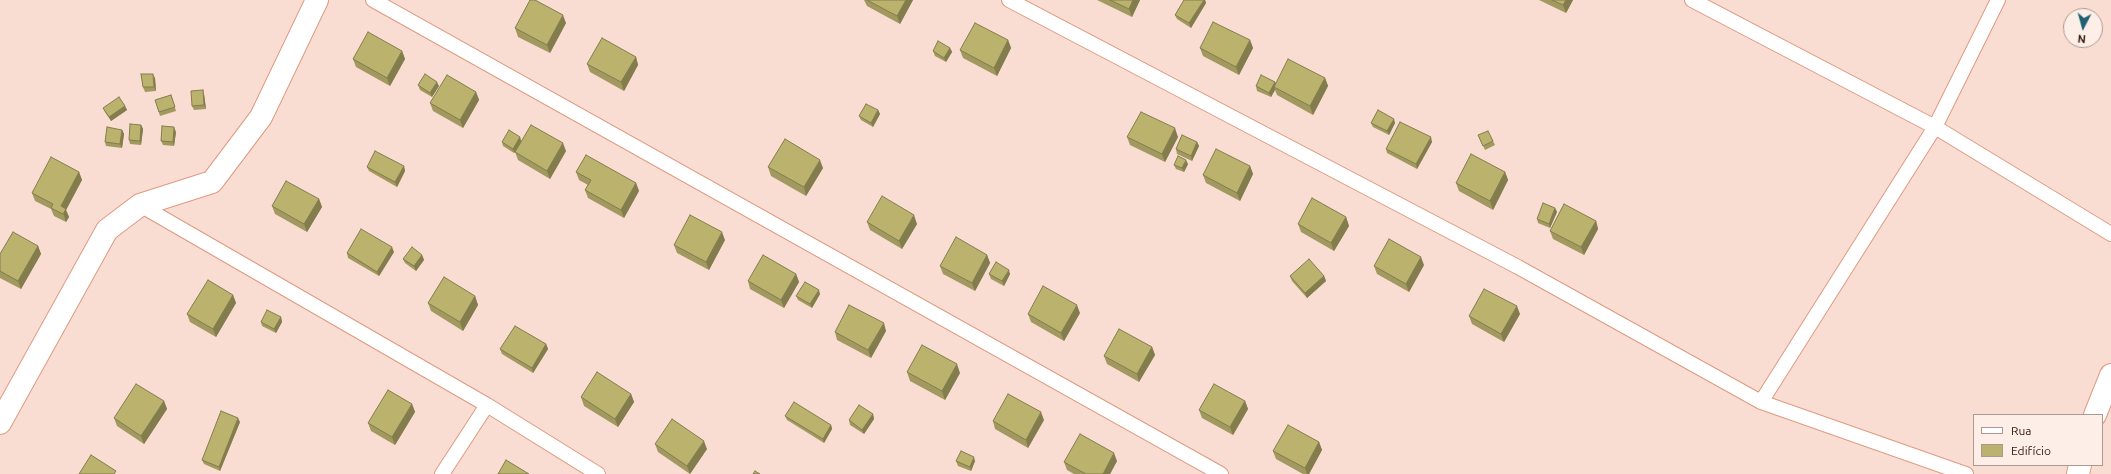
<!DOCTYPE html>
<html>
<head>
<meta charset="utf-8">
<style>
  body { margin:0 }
  #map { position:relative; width:2111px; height:474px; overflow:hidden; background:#faddd2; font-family:Ubuntu,sans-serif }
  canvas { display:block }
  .legend { position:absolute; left:1973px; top:414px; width:130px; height:52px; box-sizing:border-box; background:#fdeee8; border:1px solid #ac9991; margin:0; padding:5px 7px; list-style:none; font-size:12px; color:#33190f }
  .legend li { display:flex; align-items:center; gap:8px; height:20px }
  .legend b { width:20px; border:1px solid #ac9991 }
  .north { position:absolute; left:2063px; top:8px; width:40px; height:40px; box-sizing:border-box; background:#fdeee8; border:1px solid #ac9991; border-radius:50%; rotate:186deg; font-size:11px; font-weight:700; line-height:16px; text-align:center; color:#33190f }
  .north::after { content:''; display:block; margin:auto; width:14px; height:18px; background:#1f6175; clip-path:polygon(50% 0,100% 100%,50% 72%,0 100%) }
</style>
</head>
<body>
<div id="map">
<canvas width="2111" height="474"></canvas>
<ul class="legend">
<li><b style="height:5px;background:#fff"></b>Rua</li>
<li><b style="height:11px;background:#bbb26e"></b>Edifício</li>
</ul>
<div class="north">N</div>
</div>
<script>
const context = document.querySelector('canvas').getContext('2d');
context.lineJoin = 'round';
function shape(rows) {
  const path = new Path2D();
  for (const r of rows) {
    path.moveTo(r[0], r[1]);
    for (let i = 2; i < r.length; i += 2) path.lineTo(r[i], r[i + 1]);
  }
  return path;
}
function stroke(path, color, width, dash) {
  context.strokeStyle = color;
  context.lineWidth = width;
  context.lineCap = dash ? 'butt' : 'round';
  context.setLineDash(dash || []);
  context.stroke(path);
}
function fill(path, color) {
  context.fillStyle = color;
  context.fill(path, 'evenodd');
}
const service = shape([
  [373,0,1221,474],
  [1009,0,1518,267,1761,402,1966,474],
  [1692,0,1935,127,2111,234],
  [140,205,487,405,598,474],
  [1761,402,1935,127,1998,0],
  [442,474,487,405]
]);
const minor = shape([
  [2095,415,2111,375],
  [0,423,107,230,140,205,212,182,261,117,317,0],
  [2078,474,2080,465]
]);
stroke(service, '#de9a80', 16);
stroke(minor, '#de9a80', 24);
stroke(service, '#fff', 14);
stroke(minor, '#fff', 22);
fill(shape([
  [864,0,913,0,900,24,867,6],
  [1097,0,1140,0,1132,17],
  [1184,0,1205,0,1206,3,1191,28,1177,19,1175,15],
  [1539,0,1573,0,1566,13],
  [566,23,550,53,518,37,515,28],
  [1008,40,1011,48,997,76,963,58,960,50],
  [1250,40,1253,48,1239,75,1203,56,1200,48],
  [950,48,952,52,946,62,935,56,933,51],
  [402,51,405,59,390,86,356,67,353,59],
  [636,57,638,65,624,91,590,72,587,64],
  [155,78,156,91,145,92,143,87],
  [1325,78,1328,86,1313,115,1277,95,1275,90,1271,97,1257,91,1256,86,1275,82,1276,83],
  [418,85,439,86,432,97,420,90],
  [476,92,479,100,463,128,433,111,430,103],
  [204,94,206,109,194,110,192,106],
  [171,95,176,111,160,116,155,100],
  [125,106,127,110,111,121,105,112,103,108],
  [878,110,880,114,873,127,861,120,859,116],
  [1371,123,1395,123,1389,135,1373,127],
  [141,125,143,129,141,145,130,144,129,140],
  [122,130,124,134,122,148,106,146,105,142],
  [176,132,174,146,163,145,161,141],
  [1478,135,1493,141,1495,145,1485,150],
  [520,137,521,141,566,151,550,179,518,160,515,152,514,153,503,146,502,142],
  [1127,137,1178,137,1165,162,1130,145],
  [1197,142,1199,146,1192,161,1177,154,1176,149],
  [1432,142,1417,169,1387,153,1386,149],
  [1188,164,1184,172,1176,169,1174,165],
  [404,166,405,171,397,187,369,171,367,167],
  [1250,166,1253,174,1240,201,1206,183,1203,175],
  [768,167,823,168,806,196,771,176],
  [79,172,82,180,66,210,69,217,66,222,54,216,51,209,35,201,32,193],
  [576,172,636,183,639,191,624,218,588,198,585,190,588,185,579,180],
  [1505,172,1508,180,1493,210,1459,191,1456,183],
  [319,199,322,207,307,232,275,214,272,206],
  [1555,208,1557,212,1550,228,1538,223,1537,219],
  [1346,217,1349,226,1334,251,1301,232,1298,224],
  [1596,221,1598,229,1584,255,1553,239,1550,231],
  [867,222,917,224,902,249,870,230],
  [725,240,709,270,677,253,674,245],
  [38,246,41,254,21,289,0,278,0,254],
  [394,252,379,276,348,258,347,253],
  [422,255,424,260,416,271,405,263,403,259],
  [987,255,990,263,975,291,943,274,940,266],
  [1424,265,1409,292,1377,274,1374,266],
  [796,274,799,282,784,308,750,289,748,281],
  [989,274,1010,274,1004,286,991,279],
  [1290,276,1324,276,1326,281,1307,298,1292,281],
  [820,294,812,308,798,300,796,296],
  [233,295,236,303,216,337,190,322,187,314],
  [475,296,478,305,463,331,431,311,428,303],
  [1080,313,1064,341,1031,322,1028,314],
  [1520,314,1504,342,1472,324,1469,316],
  [281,317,282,322,276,333,262,326,261,322],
  [886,331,871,358,837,340,835,332],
  [546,344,548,349,533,373,502,354,500,349],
  [1152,347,1155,355,1139,382,1107,364,1104,356],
  [907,372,960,373,945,400,910,381],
  [631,394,634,402,618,427,584,406,581,397],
  [164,401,167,409,144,444,117,426,114,418],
  [1245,401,1248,409,1233,435,1202,418,1199,410],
  [412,404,415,412,395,445,371,431,368,423],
  [873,414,874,419,864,434,850,425,849,420],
  [785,416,831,425,832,429,824,443,787,420],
  [1044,420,1028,448,995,429,993,421],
  [240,422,220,471,204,464,202,460],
  [1319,442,1322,450,1309,474,1303,474,1276,459,1273,451],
  [655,444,707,449,690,474,658,452],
  [956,461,975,461,971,471,958,466],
  [1117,461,1110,474,1074,474,1067,470,1064,462]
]), '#a1995f');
fill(shape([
  [906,0,913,0,900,24,897,16],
  [1133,0,1140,0,1132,17,1129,9],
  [1204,0,1205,0,1206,3,1191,28,1189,23],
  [1566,0,1573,0,1566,13,1563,5],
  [563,15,566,23,550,53,547,45],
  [1008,40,1011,48,997,76,994,68],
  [1250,40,1253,48,1239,75,1236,67],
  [950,48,952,52,946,62,944,58],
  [402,51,405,59,390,86,387,78],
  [636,57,638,65,624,91,621,82],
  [153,74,155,78,156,91,154,87],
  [1325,78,1328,86,1313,115,1310,106],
  [437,82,439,86,432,97,430,93],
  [1275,82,1277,86,1274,87,1275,90,1271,97,1269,93],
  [203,90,204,94,206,109,204,105],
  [476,92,479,100,463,128,460,120],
  [125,106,127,110,111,121,109,117],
  [878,110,880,114,873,127,871,123],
  [1394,119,1395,123,1389,135,1387,131],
  [141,125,143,129,141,145,140,141],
  [174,127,176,132,174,146,173,142],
  [1175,128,1178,137,1165,162,1162,154],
  [122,130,124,134,122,148,120,144],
  [520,137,521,141,514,153,513,149],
  [1431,137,1432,142,1417,169,1416,164],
  [1197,142,1199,146,1192,161,1191,156],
  [563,143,566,151,550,179,547,171],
  [820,160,823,168,806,196,804,187],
  [1186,160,1188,164,1184,172,1182,168],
  [404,166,405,171,397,187,395,182],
  [1250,166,1253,174,1240,201,1237,193],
  [79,172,82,180,66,210,69,217,66,222,61,206],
  [1505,172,1508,180,1493,210,1490,201],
  [636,183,639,191,624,218,621,210],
  [319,199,322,207,307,232,304,224],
  [1555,208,1557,212,1550,228,1549,224],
  [914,215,917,224,902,249,899,241],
  [1346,217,1349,226,1334,251,1331,243],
  [1596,221,1598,229,1584,255,1581,247],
  [722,232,725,240,709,270,706,262],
  [38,246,41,254,21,289,18,281],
  [392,247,394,252,379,276,377,272],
  [422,255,424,260,416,271,414,266],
  [987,255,990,263,975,291,972,283],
  [1421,257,1424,265,1409,292,1406,284],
  [1009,270,1010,274,1004,286,1002,281],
  [796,274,799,282,784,308,781,300],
  [1324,276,1326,281,1307,298,1305,293],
  [819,290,820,294,812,308,810,304],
  [233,295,236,303,216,337,213,329],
  [475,296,478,305,463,331,460,322],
  [1077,305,1080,313,1064,341,1061,333],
  [1517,306,1520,314,1504,342,1501,334],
  [281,317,282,322,276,333,274,329],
  [884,323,886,331,871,358,868,350],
  [546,344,548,349,533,373,532,368],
  [1152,347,1155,355,1139,382,1137,374],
  [957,364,960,373,945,400,942,391],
  [631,394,634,402,618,427,615,419],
  [164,401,167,409,144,444,141,436],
  [1245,401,1248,409,1233,435,1230,427],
  [412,404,415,412,395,445,392,437],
  [1041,412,1044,420,1028,448,1026,440],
  [873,414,874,419,864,434,862,430],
  [238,418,240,422,220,471,219,467],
  [831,425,832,429,824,443,823,439],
  [704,441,707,449,690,474,687,466],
  [1319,442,1322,450,1309,474,1307,474,1305,468],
  [1114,453,1117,461,1110,474,1103,474],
  [974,457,975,461,971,471,970,467]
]), '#837d4d');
const building = shape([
  [530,0,535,0,563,15,547,45,515,28,530,0],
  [867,0,906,0,897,16,867,0],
  [1110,0,1133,0,1129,9,1110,0],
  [1184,0,1204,0,1189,23,1175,15,1184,0],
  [1552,0,1566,0,1563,5,1552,0],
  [1213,22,1250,40,1236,67,1200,48,1213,22],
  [975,23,1008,40,994,68,960,50,975,23],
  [368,32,402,51,387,78,353,59,368,32],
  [602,38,636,57,621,82,587,64,602,38],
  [938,41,950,48,944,58,933,51,938,41],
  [1288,59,1325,78,1310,106,1274,87,1288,59],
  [141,74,153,74,154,87,143,87,141,74],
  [425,74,437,82,430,93,418,85,425,74],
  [447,75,476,92,460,120,430,103,447,75],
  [1261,75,1275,82,1269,93,1256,86,1261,75],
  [203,90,204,105,192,106,191,91,203,90],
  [171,95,175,107,159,112,155,100,171,95],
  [119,97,125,106,109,117,103,108,119,97],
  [866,104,878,110,871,123,859,116,866,104],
  [1378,110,1394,119,1387,131,1371,123,1378,110],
  [1141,112,1175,128,1162,154,1127,137,1141,112],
  [1400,122,1431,137,1416,164,1386,149,1400,122],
  [130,124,141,125,140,141,129,140,130,124],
  [531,125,563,143,547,171,515,152,531,125],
  [162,126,174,127,173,142,161,141,162,126],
  [107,127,122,130,120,144,105,142,107,127],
  [509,130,520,137,513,149,502,142,509,130],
  [1488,131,1493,141,1483,146,1478,135,1488,131],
  [1182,135,1197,142,1191,156,1176,149,1182,135],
  [785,139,820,160,804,187,768,167,785,139],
  [1216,149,1250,166,1237,193,1203,175,1216,149],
  [375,151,404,166,395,182,367,167,375,151],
  [1471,154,1505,172,1490,201,1456,183,1471,154],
  [586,155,636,183,621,210,585,190,591,180,576,172,586,155],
  [1178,156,1186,160,1182,168,1174,165,1178,156],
  [51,157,79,172,61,206,66,209,63,214,51,208,53,204,32,193,51,157],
  [286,181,319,199,304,224,272,206,286,181],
  [882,196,914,215,899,241,867,222,882,196],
  [1312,198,1346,217,1331,243,1298,224,1312,198],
  [1543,203,1555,208,1549,224,1537,219,1543,203],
  [1564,204,1596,221,1581,247,1550,231,1564,204],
  [690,215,722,232,706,262,674,245,690,215],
  [361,229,392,247,377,272,347,253,361,229],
  [13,232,38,246,18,281,0,271,0,254,13,232],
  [956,237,987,255,972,283,940,266,956,237],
  [1389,239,1421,257,1406,284,1374,266,1389,239],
  [412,247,422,255,414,266,403,259,412,247],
  [763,255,796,274,781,300,748,281,763,255],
  [1309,259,1324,276,1305,293,1290,276,1309,259],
  [996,262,1009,270,1002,281,989,274,996,262],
  [444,277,475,296,460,322,428,303,444,277],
  [208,280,233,295,213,329,187,314,208,280],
  [805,282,819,290,810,304,796,296,805,282],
  [1043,286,1077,305,1061,333,1028,314,1043,286],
  [1484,289,1517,306,1501,334,1469,316,1484,289],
  [849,305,884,323,868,350,835,332,849,305],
  [267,310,281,317,274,329,261,322,267,310],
  [515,326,546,344,532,368,500,349,515,326],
  [1119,329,1152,347,1137,374,1104,356,1119,329],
  [922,345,957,364,942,391,907,372,922,345],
  [597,372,631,394,615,419,581,397,597,372],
  [136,384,164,401,141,436,114,418,136,384],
  [1214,384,1245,401,1230,427,1199,410,1214,384],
  [388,390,412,404,392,437,368,423,388,390],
  [1008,394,1041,412,1026,440,993,421,1008,394],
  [794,402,831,425,823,439,785,416,794,402],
  [859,405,873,414,862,430,849,420,859,405],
  [221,411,238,418,219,467,202,460,221,411],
  [672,419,704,441,687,466,655,444,672,419],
  [1288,425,1319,442,1305,468,1273,451,1288,425],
  [1080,434,1114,453,1103,474,1086,474,1064,462,1080,434],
  [961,451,974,457,970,467,956,461,961,451],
  [91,455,116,471,114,474,79,474,91,455],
  [506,460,529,474,498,474,506,460],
  [755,471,760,474,753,474,755,471]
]);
fill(building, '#bbb26e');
stroke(building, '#837d4d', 1);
</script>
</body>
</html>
